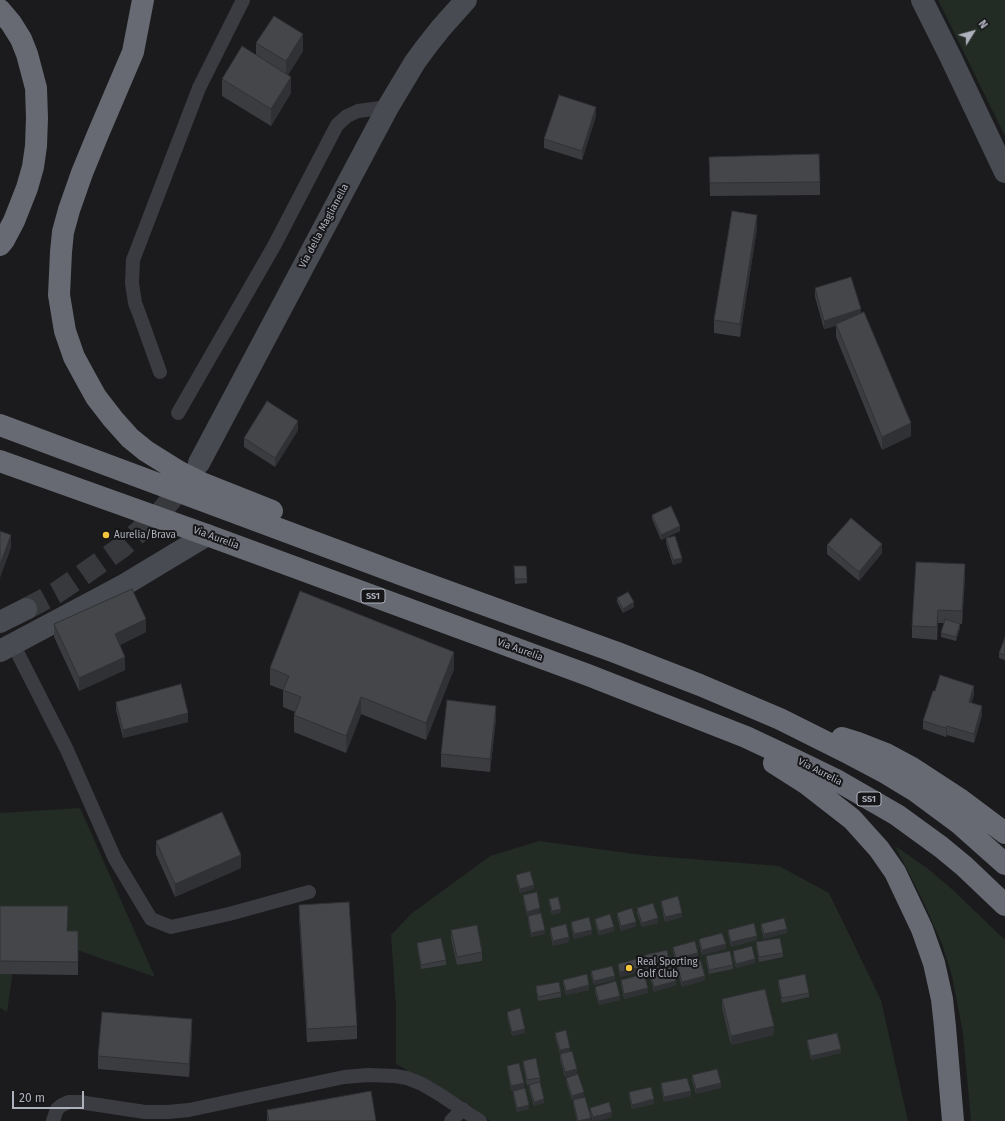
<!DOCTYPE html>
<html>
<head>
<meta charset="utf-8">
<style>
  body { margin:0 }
  #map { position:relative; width:1005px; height:1121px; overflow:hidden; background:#1b1b1d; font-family:"Fira Sans",sans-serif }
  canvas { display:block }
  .north { position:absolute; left:953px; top:12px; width:40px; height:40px; -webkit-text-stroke:3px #161518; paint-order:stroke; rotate:53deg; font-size:11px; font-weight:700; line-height:16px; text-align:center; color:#adb1bc }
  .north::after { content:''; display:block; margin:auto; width:14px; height:18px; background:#adb1bc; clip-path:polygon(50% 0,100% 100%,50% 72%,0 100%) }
  .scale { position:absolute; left:12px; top:1091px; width:72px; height:18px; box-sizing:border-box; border:2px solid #adb1bc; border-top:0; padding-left:5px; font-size:12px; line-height:14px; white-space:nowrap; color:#adb1bc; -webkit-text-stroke:3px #161518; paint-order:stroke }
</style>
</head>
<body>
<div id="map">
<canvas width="1005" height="1121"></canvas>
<div class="north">N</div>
<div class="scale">20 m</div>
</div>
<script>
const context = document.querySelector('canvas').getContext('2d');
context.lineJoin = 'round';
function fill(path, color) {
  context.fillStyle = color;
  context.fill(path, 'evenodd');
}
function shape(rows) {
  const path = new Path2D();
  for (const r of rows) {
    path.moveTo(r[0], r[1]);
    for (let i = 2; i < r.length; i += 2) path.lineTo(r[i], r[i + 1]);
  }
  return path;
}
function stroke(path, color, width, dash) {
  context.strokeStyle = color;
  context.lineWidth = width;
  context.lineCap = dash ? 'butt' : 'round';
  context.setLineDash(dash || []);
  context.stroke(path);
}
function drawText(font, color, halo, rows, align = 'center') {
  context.font = font + ' "Fira Sans",sans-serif';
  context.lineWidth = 4;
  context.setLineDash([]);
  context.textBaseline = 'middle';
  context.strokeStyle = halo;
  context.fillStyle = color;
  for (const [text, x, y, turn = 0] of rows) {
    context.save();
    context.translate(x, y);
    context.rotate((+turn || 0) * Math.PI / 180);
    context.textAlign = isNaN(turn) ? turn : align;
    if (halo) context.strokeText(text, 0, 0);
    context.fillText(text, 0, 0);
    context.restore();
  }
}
fill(shape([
  [938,0,1005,0,1005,136,943,10],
  [80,808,155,977,19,930,7,1012,0,1008,0,813],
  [539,841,642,855,779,866,829,893,881,1000,908,1121,490,1121,467,1103,396,1064,396,1006,391,935,411,914,490,856],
  [895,846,927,868,953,890,1005,940,1005,1121,971,1121,963,1033,952,976,942,944,923,901]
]), '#222b24');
stroke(shape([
  [26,609,56,593,81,576,122,547,161,512,189,477]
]), '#38393d', 22, [22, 11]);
stroke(shape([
  [160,372,140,316,135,303,132,283,133,260,199,88,243,0],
  [178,413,274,246,337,125,347,116,358,111,388,107],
  [13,644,67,750,115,859,151,919,171,927,229,914,309,892],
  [53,1121,57,1109,62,1105,69,1102,79,1102,145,1112,168,1112,189,1110,344,1077,368,1075,395,1076,407,1078,422,1084,439,1094,480,1121],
  [451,1121,463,1109]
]), '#3b3c42', 14);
stroke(shape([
  [922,0,950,56,1005,172],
  [199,463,388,107,415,62,426,47,441,28,466,0],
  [0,622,26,609],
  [0,651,124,585,207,535]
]), '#494b52', 22);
stroke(shape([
  [143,0,133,52,98,134,82,173,69,210,63,232,61,252,59,295,65,331,74,357,86,379,96,397,113,419,130,438,146,451,178,471,204,484,272,511],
  [0,10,11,23,21,39,27,54,36,88,37,118,36,146,33,167,27,188,14,221,4,240,0,245],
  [0,425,408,577,615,652,700,685,780,719,848,753,886,773,914,790,960,824,1005,864],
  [0,461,207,535,588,675,746,737,797,761,838,781,897,815,941,847,964,866,1005,905],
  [842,738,858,743,886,754,912,768,961,800,1005,833],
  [774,763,807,784,852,819,879,849,895,872,922,929,934,963,942,999,945,1027,953,1121]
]), '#676a73', 22);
fill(shape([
  [256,43,303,51,288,75,291,93,271,126,222,96,222,79,256,55],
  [596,116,582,160,544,148,544,139],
  [709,157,820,182,820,195,710,196],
  [757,228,740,337,714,333,714,320],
  [815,288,861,313,911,436,882,450,836,337,836,326,824,329,815,297],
  [298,430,275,467,244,447,244,438],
  [652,515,680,531,661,540,652,519],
  [666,538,682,562,673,565,666,543],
  [827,545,882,553,859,581,827,554],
  [514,566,527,579,527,583,515,584],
  [965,577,962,624,960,624,960,628,956,641,941,637,941,633,944,623,938,623,937,640,912,638,912,626],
  [617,598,634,607,623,613,617,602],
  [54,624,146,632,120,645,125,670,79,691,54,637],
  [1005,637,1005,660,999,658,999,653,1003,643],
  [270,668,454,669,426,740,361,714,346,753,294,732,294,715,295,712,283,707,283,690,270,685],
  [935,691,974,695,971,702,982,715,974,743,947,735,946,737,923,729,923,721],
  [116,702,188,722,123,738,116,710],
  [496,719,490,772,441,767,441,754],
  [156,841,241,868,175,897,156,854],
  [516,875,534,889,520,893,516,879],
  [523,895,540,913,527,916,523,900],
  [549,899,561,913,552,915,549,903],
  [661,901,682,917,665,922,661,905],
  [299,905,357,1026,357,1039,307,1042,299,918],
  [0,906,68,931,78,931,78,975,0,974],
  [637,908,658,923,642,927,637,913],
  [617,913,636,926,621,931,617,917],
  [528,916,545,934,531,937,528,921],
  [595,919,614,931,599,936,595,923],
  [571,922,592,934,574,939,571,926],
  [761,924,787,933,764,939,761,929],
  [550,928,569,942,553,946,550,933],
  [451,930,482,952,482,961,457,965,451,939],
  [728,930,757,940,731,947,728,934],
  [699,939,726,949,702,955,699,943],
  [756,942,783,953,783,957,759,962,756,947],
  [417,943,446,960,446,965,421,969,417,947],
  [673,947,698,957,676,963,673,951],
  [733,951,755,963,736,968,733,956],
  [645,955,669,965,647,970,645,960],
  [706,956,733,965,733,969,709,974,706,961],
  [618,964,643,971,620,977,618,968],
  [677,965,705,980,682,987,677,970],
  [591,971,615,980,594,985,591,975],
  [650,973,676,985,654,992,650,977],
  [563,980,589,990,566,995,563,984],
  [621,980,648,993,624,999,621,985],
  [778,980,809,993,809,997,782,1003,778,984],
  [536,986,561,992,561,997,538,1001,536,991],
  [595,987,620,1000,599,1005,595,992],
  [722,999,774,1035,731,1045,722,1008],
  [507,1012,525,1033,512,1036,507,1016],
  [192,1032,189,1077,98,1069,98,1056],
  [555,1033,570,1051,577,1074,565,1077,560,1059,560,1054,555,1037],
  [807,1040,841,1053,811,1060,807,1044],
  [523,1061,540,1078,540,1082,527,1085,523,1065],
  [507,1066,524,1088,511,1091,507,1070],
  [692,1075,721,1088,696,1094,692,1080],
  [566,1078,584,1096,572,1100,566,1082],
  [661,1083,691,1096,664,1102,661,1088],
  [529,1085,544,1103,534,1106,529,1090],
  [513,1091,529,1109,517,1112,513,1095],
  [629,1092,654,1104,632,1109,629,1097],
  [573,1100,591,1121,577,1121,573,1104],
  [590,1108,612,1117,597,1121,593,1121,590,1112],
  [267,1110,376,1121,267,1121]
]), '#3b3c40');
fill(shape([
  [303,34,303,51,286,78,286,61],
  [291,77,291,93,271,126,271,109],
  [596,107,596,116,582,160,582,151],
  [757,215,757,228,740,337,740,324],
  [861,309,861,318,836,324,836,326,824,329,824,321],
  [298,421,298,430,275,467,275,458],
  [911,423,911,436,882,450,882,437],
  [680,526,680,531,661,540,661,535],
  [11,535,11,548,0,578,0,565],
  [882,544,882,553,859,581,859,572],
  [682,558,682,562,673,565,673,560],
  [965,564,965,577,962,624,962,611],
  [634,602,634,607,623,613,623,609],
  [938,610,938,623,937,640,937,627],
  [146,619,146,632,115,647,115,634],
  [960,624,960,628,956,641,956,637],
  [454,652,454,669,426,740,426,723],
  [125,657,125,670,79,691,79,678],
  [974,686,974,695,969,710,969,702],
  [361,697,361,714,346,753,346,736],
  [496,706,496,719,490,772,490,759],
  [982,706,982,715,974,743,974,734],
  [188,713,188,722,123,738,123,730],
  [947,726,947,735,946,737,946,728],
  [241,855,241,868,175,897,175,884],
  [534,885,534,889,520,893,520,889],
  [540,908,540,913,527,916,527,912],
  [561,909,561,913,552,915,552,911],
  [682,913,682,917,665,922,665,917],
  [658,918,658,923,642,927,642,923],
  [636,922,636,926,621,931,621,926],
  [614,927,614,931,599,936,599,931],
  [787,929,787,933,764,939,764,934],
  [545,930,545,934,531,937,531,933],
  [592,930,592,934,574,939,574,934],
  [757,936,757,940,731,947,731,942],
  [569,937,569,942,553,946,553,941],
  [726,944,726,949,702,955,702,950],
  [698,953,698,957,676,963,676,958],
  [755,959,755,963,736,968,736,964],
  [669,960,669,965,647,970,647,966],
  [643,967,643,971,620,977,620,972],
  [615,976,615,980,594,985,594,981],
  [705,976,705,980,682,987,682,982],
  [676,981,676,985,654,992,654,987],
  [589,985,589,990,566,995,566,991],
  [648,988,648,993,624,999,624,994],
  [620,996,620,1000,599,1005,599,1001],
  [192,1019,192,1032,189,1077,189,1064],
  [774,1026,774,1035,731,1045,731,1036],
  [525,1029,525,1033,512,1036,512,1032],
  [570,1048,570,1052,560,1055,560,1050],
  [841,1049,841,1053,811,1060,811,1056],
  [577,1069,577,1074,565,1077,565,1072],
  [524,1083,524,1088,511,1091,511,1086],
  [721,1083,721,1088,696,1094,696,1089],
  [691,1091,691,1096,664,1102,664,1097],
  [584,1092,584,1096,572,1100,572,1096],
  [544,1099,544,1103,534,1106,534,1102],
  [654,1099,654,1104,632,1109,632,1105],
  [529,1105,529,1109,517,1112,517,1108],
  [612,1112,612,1117,597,1121,593,1121,593,1117],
  [591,1118,591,1121,578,1121]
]), '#303134');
const building = shape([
  [274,16,303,34,286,61,256,43,274,16],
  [242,46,291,77,271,109,222,79,242,46],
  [559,95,596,107,582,151,544,139,559,95],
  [819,154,820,182,710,183,709,157,819,154],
  [732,211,757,215,740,324,714,320,732,211],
  [851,277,861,309,824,321,815,288,851,277],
  [864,312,911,423,882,437,836,324,864,312],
  [267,401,298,421,275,458,244,438,267,401],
  [671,506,680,526,661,535,652,515,671,506],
  [851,518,882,544,859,572,827,545,851,518],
  [0,531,11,535,0,565,0,531],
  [675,536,682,558,673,560,666,538,675,536],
  [916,562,965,564,962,611,938,610,937,627,912,626,916,562],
  [514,566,526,566,527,579,515,579,514,566],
  [132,589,146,619,115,634,125,657,79,678,54,624,132,589],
  [300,591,454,652,426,723,361,697,346,736,294,715,301,697,283,690,289,676,270,668,300,591],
  [628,592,634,602,623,609,617,598,628,592],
  [945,619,960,624,956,637,941,633,945,619],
  [1005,637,1005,655,999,653,1003,643,1005,637],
  [940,675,974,686,969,702,982,706,974,734,947,726,946,728,923,721,933,691,935,691,940,675],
  [181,684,188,713,123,730,116,702,181,684],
  [447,700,496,706,490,759,441,754,447,700],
  [222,812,241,855,175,884,156,841,222,812],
  [530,871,534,885,520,889,516,875,530,871],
  [537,892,540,908,527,912,523,895,537,892],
  [678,896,682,913,665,917,661,901,678,896],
  [558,897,561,909,552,911,549,899,558,897],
  [349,902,357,1026,307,1029,299,905,349,902],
  [653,903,658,918,642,923,637,908,653,903],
  [0,906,68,906,67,931,78,931,78,962,0,961,0,906],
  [632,908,636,922,621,926,617,913,632,908],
  [541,913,545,930,531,933,528,916,541,913],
  [610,914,614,927,599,931,595,919,610,914],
  [589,917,592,930,574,934,571,922,589,917],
  [784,918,787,929,764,934,761,924,784,918],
  [754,923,757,936,731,942,728,930,754,923],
  [566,924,569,937,553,941,550,928,566,924],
  [477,925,482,952,457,957,451,930,477,925],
  [722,933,726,944,702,950,699,939,722,933],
  [441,938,446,960,421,965,417,943,441,938],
  [780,938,783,953,759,957,756,942,780,938],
  [695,941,698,953,676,958,673,947,695,941],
  [752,946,755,959,736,964,733,951,752,946],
  [667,950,669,960,647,966,645,955,667,950],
  [730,951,733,965,709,970,706,956,730,951],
  [640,958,643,967,620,972,618,964,640,958],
  [700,959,705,976,682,982,677,965,700,959],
  [612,966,615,976,594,981,591,971,612,966],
  [672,967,676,981,654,987,650,973,672,967],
  [587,974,589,985,566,991,563,980,587,974],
  [644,974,648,988,624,994,621,980,644,974],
  [805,974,809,993,782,998,778,980,805,974],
  [616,981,620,996,599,1001,595,987,616,981],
  [559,982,561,992,538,997,536,986,559,982],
  [765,989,774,1026,731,1036,722,999,765,989],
  [520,1008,525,1029,512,1032,507,1012,520,1008],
  [102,1012,192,1019,189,1064,98,1056,102,1012],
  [566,1030,570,1048,560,1050,555,1033,566,1030],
  [837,1033,841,1049,811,1056,807,1040,837,1033],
  [572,1051,577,1069,565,1072,560,1054,572,1051],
  [536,1058,540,1078,527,1080,523,1061,536,1058],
  [519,1063,524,1083,511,1086,507,1066,519,1063],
  [717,1069,721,1083,696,1089,692,1075,717,1069],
  [578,1074,584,1092,572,1096,566,1078,578,1074],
  [687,1078,691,1091,664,1097,661,1083,687,1078],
  [540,1082,544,1099,534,1102,529,1085,540,1082],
  [651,1087,654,1099,632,1105,629,1092,651,1087],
  [525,1088,529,1105,517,1108,513,1091,525,1088],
  [371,1091,376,1121,269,1121,267,1110,371,1091],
  [585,1097,591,1118,578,1121,573,1100,585,1097],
  [609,1102,612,1112,593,1117,590,1108,609,1102]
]);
fill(building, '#45464a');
stroke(building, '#303134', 1);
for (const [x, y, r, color] of [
  [106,535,4,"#f3c53d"],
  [629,968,4,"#f3c53d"]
]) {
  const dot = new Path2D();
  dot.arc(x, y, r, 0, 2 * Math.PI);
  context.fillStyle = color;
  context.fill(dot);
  stroke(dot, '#161518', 1.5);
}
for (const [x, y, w] of [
  [373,596,24],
  [869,799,24]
]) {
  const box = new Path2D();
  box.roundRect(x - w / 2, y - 7, w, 14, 3);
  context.fillStyle = '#161518';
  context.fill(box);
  stroke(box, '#adb1bc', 1);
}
drawText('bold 9px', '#adb1bc', null, [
  ["SS1",373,596],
  ["SS1",869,799]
]);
drawText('10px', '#adb1bc', '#161518', [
  ["Via della Maglianella",324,226,-62],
  ["Via Aurelia",216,538,20],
  ["Via Aurelia",520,650,20],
  ["Via Aurelia",820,772,27]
]);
drawText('10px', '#adb1bc', '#161518', [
  ["Aurelia/Brava",114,535],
  ["Real Sporting",637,962],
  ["Golf Club",637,974]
], 'left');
</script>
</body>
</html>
